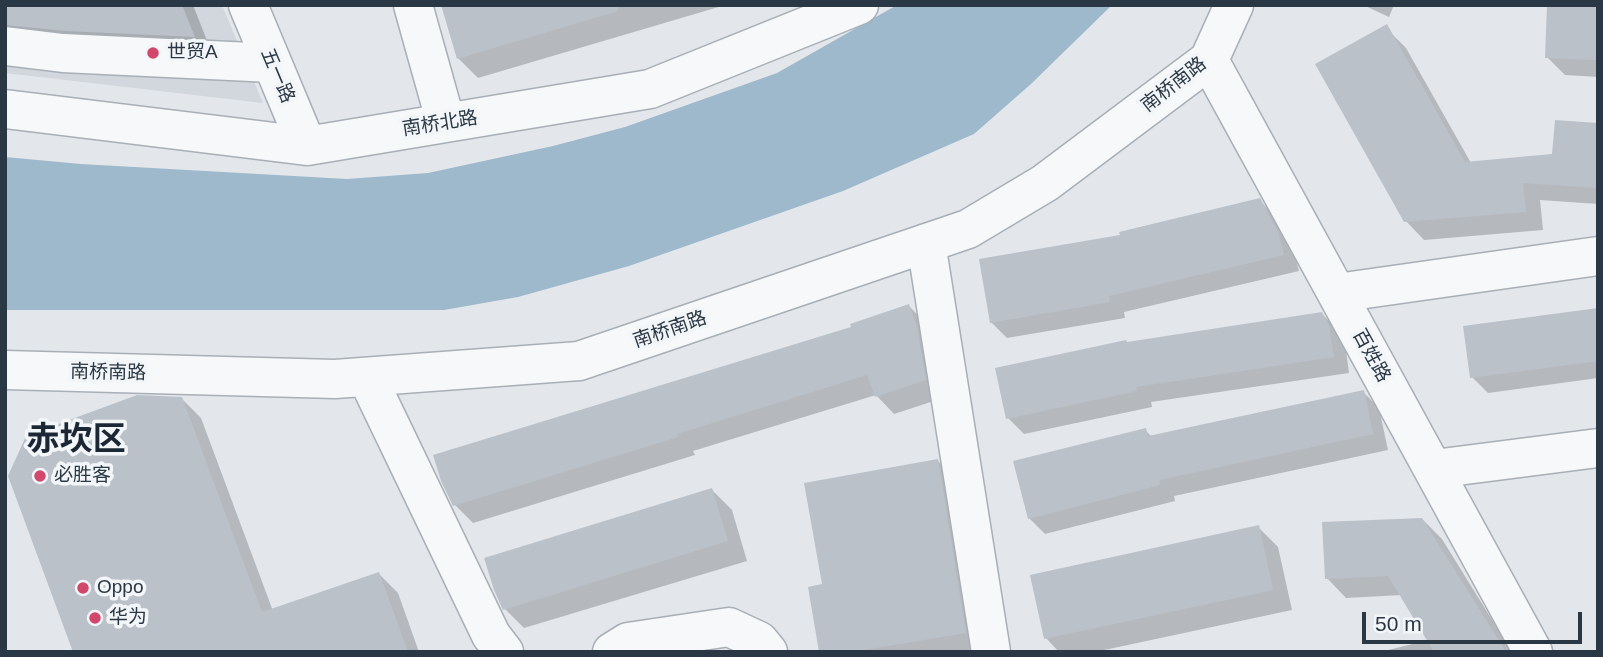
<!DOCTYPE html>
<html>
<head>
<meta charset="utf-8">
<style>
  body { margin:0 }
  #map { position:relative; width:1603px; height:657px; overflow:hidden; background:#e3e7eb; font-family:Helvetica,sans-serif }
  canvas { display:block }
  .frame { position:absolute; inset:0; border:7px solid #2a3744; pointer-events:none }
  .scale { position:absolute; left:1362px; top:612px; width:220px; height:32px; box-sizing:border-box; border:4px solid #2a3744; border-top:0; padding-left:9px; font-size:21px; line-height:24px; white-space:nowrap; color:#2a3744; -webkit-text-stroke:5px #f3f6f8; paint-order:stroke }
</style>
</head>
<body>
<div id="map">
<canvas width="1603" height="657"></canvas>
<div class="frame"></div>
<div class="scale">50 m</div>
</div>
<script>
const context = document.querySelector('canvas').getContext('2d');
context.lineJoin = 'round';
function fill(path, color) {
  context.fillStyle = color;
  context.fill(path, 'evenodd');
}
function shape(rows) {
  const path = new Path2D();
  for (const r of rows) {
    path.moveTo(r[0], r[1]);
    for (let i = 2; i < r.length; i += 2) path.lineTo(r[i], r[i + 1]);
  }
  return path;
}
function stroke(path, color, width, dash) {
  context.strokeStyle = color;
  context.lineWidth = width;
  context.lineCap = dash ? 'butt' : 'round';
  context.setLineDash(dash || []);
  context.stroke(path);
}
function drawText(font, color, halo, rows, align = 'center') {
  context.font = font + ' Helvetica,"Noto Sans SC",sans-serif';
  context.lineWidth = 7;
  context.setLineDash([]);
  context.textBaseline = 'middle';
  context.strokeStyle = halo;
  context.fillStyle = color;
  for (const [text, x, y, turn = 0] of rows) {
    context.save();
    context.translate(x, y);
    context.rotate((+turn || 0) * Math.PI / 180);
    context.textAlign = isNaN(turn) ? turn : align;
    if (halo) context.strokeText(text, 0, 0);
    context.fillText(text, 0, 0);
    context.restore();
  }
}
fill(shape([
  [5,5,222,5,263,103,5,73]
]), '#d1d7dd');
fill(shape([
  [897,5,1112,5,1031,84,974,134,843,191,629,266,518,297,444,310,5,310,5,157,81,164,347,179,428,173,553,146,625,127,777,73]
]), '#9eb9cb');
fill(shape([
  [5,5,193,5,213,56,5,51],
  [442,5,722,5,722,6,478,78,458,58],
  [1363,5,1394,5,1389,17],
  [1598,5,1598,77,1565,75,1547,57],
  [1388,30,1406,48,1471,163,1554,156,1598,125,1598,204,1540,200,1543,230,1424,240,1406,221],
  [1259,200,1275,216,1293,249,1299,271,1124,312,1125,318,1007,338,991,322,1122,236],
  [909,306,926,324,943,398,894,414,876,395,693,451,695,455,473,523,455,505,853,328],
  [1598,310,1598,378,1488,393,1472,377],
  [1322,314,1338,330,1345,343,1349,373,1151,402,1152,407,1024,434,1008,418,1127,343],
  [1363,392,1379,408,1388,450,1174,496,1175,501,1045,534,1029,518,1145,430,1152,437],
  [181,398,201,418,273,611,379,574,398,593,419,652,74,652],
  [938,461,956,479,984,652,821,652,824,586],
  [712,490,732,510,747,561,524,628,505,609],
  [1422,519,1442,539,1512,652,1380,652,1429,640,1402,595,1346,598,1327,578],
  [1258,527,1278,547,1292,610,1095,652,1059,652,1046,638]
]), '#0003');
fill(shape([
  [5,5,182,5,195,37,65,31,5,25],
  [441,5,618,5,618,11,457,59],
  [1547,5,1598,5,1598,60,1545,58],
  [1387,24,1465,162,1552,154,1555,120,1598,123,1598,188,1523,183,1526,212,1404,222,1315,64],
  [1260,198,1278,232,1284,255,1109,296,1110,302,990,323,979,259,1120,235,1119,232],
  [909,304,917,328,926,380,875,397,867,375,677,434,678,437,453,506,441,481,433,455,851,327,850,324],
  [1598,308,1598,361,1470,378,1463,326],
  [1322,312,1329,326,1334,357,1136,387,1137,391,1006,419,995,368,1126,340,1127,342],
  [1364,390,1373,434,1159,480,1160,485,1028,519,1013,461,1146,428,1148,436],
  [137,395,182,397,262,612,379,572,408,652,73,652,8,476,26,436],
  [938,459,966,633,852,652,819,652,808,587,822,584,804,483],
  [712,488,728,541,503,610,494,590,484,558],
  [1422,518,1506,652,1434,652,1388,576,1325,579,1322,522],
  [1259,525,1273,590,1044,639,1030,575]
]), '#bac1c9');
const minor = shape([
  [248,5,307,146],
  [413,5,446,123],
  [5,46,63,53,272,63],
  [1209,60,1533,652],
  [5,109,307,146,650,89,859,5],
  [926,243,991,652],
  [1337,293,1598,256],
  [5,370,335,379,579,361,968,229,1045,183,1209,60,1234,5],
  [367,377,491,635,504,652],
  [1434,469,1598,448],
  [612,652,628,642,729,627,759,641,768,652]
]);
stroke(minor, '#a8afb6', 41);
stroke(minor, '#f6f8f9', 38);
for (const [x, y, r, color] of [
  [153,53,7,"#d1486c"],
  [40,476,7,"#d1486c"],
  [83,588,7,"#d1486c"],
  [95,618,7,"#d1486c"]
]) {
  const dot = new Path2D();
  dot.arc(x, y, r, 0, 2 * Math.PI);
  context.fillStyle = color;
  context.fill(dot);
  stroke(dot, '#f3f6f8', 2.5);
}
drawText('19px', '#2a3744', '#f3f6f8', [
  ["世贸A",167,53],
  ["必胜客",54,476],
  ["Oppo",97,588],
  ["华为",109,618]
], 'left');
drawText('19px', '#2a3744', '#f3f6f8', [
  ["五一路",277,76,67],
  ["南桥南路",1174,85,-38],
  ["南桥北路",440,124,-9],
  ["南桥南路",670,330,-19],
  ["百姓路",1371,356,61],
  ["南桥南路",108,373,1]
]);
drawText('bold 33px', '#1c2735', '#f3f6f8', [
  ["赤坎区",76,441]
]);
</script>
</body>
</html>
